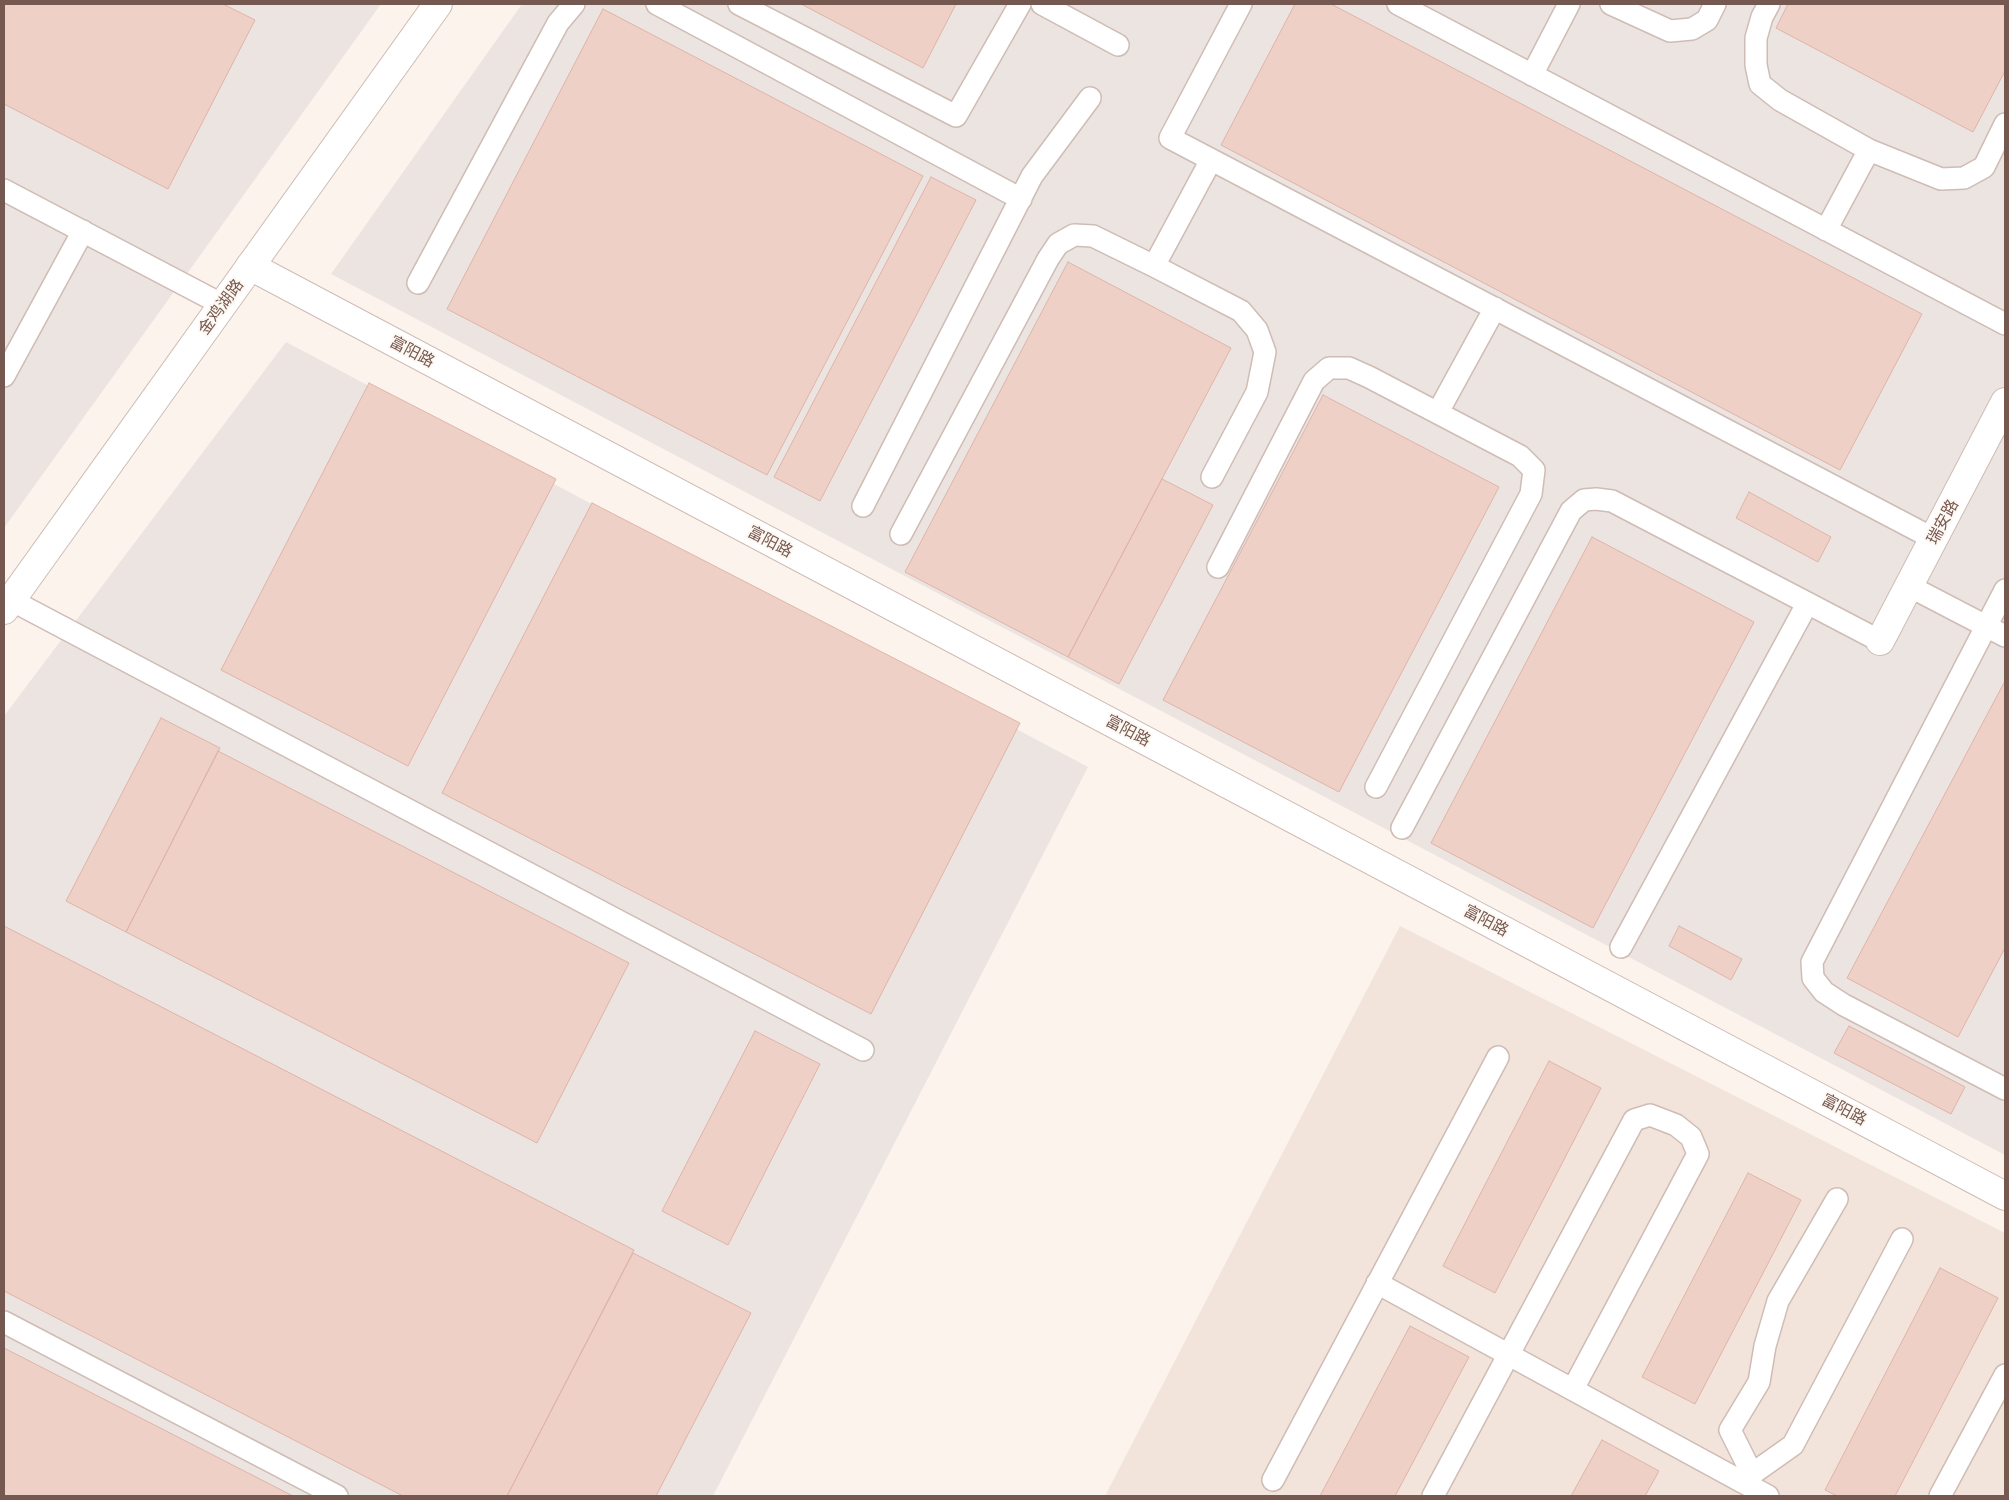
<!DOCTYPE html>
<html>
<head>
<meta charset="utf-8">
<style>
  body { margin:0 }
  #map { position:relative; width:2009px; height:1500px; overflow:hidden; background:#fbf3ec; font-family:"Public Sans",sans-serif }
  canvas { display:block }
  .frame { position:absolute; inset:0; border:5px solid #755850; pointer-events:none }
</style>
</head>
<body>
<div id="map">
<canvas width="2009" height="1500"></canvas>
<div class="frame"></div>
</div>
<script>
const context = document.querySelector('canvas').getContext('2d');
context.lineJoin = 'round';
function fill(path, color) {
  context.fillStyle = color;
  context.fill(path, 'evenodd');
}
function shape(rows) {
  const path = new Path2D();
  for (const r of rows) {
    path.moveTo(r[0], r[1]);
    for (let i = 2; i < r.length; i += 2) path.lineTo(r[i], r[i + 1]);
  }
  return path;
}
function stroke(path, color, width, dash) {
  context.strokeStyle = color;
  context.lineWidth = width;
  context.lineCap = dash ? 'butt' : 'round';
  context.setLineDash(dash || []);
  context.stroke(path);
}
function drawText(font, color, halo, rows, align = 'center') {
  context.font = font + ' "Public Sans","Noto Sans SC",sans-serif';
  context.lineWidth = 4;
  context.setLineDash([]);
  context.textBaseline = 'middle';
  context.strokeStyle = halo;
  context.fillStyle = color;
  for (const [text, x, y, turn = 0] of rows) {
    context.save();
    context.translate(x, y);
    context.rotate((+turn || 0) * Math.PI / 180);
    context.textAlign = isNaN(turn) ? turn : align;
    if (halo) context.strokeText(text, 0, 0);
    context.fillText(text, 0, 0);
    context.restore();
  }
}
fill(shape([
  [1400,926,2005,1233,2005,1496,1105,1496]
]), '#f2e4db');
fill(shape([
  [4,4,381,4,4,528],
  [522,4,2005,4,2005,1155,331,274],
  [286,342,1088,767,713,1496,4,1496,4,716]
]), '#ebe4e1');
const building = shape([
  [4,4,223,4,255,20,168,189,4,104,4,4],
  [801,4,956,4,923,68,801,4],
  [1295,4,1331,4,1922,314,1840,470,1221,145,1295,4],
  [1788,4,2005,4,2005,71,1973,132,1776,28,1788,4],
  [603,9,923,176,767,475,447,309,603,9],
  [931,177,976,200,820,501,774,477,931,177],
  [1068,262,1231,348,1068,657,905,572,1068,262],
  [369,383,556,479,408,766,221,670,369,383],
  [1323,395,1499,487,1339,792,1163,700,1323,395],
  [1162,479,1213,505,1119,684,1068,657,1162,479],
  [1749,492,1831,537,1818,562,1736,518,1749,492],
  [592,503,1020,723,871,1014,442,793,592,503],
  [1592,537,1754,622,1593,928,1431,843,1592,537],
  [2005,681,2005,948,1958,1037,1847,978,2005,681],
  [161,718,220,748,126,932,66,901,161,718],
  [218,751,629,963,537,1143,126,932,218,751],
  [4,926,634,1250,507,1496,403,1496,4,1291,4,926],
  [1679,926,1742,959,1731,980,1669,946,1679,926],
  [1849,1026,1965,1087,1951,1114,1834,1053,1849,1026],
  [755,1031,820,1064,728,1245,662,1211,755,1031],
  [1549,1061,1601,1088,1495,1293,1443,1266,1549,1061],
  [1748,1173,1801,1200,1695,1404,1642,1377,1748,1173],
  [633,1253,751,1313,656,1496,507,1496,633,1253],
  [1940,1268,1998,1298,1895,1496,1837,1496,1825,1490,1940,1268],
  [1410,1326,1469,1357,1395,1496,1320,1496,1410,1326],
  [4,1348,293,1496,4,1496,4,1348],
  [1602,1440,1659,1471,1645,1496,1571,1496,1602,1440]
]);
fill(building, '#eed0c6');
stroke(building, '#e0b4a8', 1);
const service = shape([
  [657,4,1021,199],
  [739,4,956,116,1020,4],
  [1042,4,1118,45],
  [1241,4,1170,138,1934,539],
  [1398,4,2005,324],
  [1611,4,1670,31,1692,29,1707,20,1715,4],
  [1769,4,1762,17,1756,38,1756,65,1760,84,1780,100,1869,150,1941,179,1964,178,1984,167,2005,124],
  [1532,75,1569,4],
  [4,190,223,305],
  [1826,230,1869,150],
  [1154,266,1211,160],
  [418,283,558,23,574,4],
  [4,376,83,231],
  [1438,412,1495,308],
  [863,506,1032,176,1090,98],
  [901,534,1048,259,1058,244,1074,235,1093,236,1154,266,1241,311,1257,330,1265,352,1257,392,1212,477],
  [1218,567,1314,381,1329,368,1349,368,1369,377,1520,456,1534,470,1531,494,1376,787],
  [1909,586,2005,636],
  [2005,590,1812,962,1813,978,1824,992,1844,1005,2005,1089],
  [11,600,863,1050],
  [1402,828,1571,511,1584,500,1596,499,1612,501,1880,641],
  [1621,947,1807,604],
  [1837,1199,1778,1301,1765,1346,1759,1382,1730,1430,1752,1474,1793,1445,1902,1239],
  [1377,1283,1768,1496],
  [4,1322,337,1496],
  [1273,1480,1498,1057],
  [1433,1496,1634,1120,1650,1115,1676,1125,1691,1137,1698,1154,1573,1389],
  [1940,1496,2005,1375]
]);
const minor = shape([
  [250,266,2005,1196],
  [1880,641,2005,402]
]);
const tertiary = shape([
  [4,610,438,4]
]);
stroke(service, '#cfbcb5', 24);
stroke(minor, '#cfbcb5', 30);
stroke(tertiary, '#cfbcb5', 30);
stroke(service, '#fff', 21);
stroke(minor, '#fff', 28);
stroke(tertiary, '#fff', 28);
drawText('16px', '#755850', '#fef8f3', [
  ["金鸡湖路",221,307,-54],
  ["富阳路",412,352,28],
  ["瑞安路",1943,522,-62],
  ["富阳路",770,542,28],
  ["富阳路",1128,731,28],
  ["富阳路",1486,921,28],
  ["富阳路",1844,1110,28]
]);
</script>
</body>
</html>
